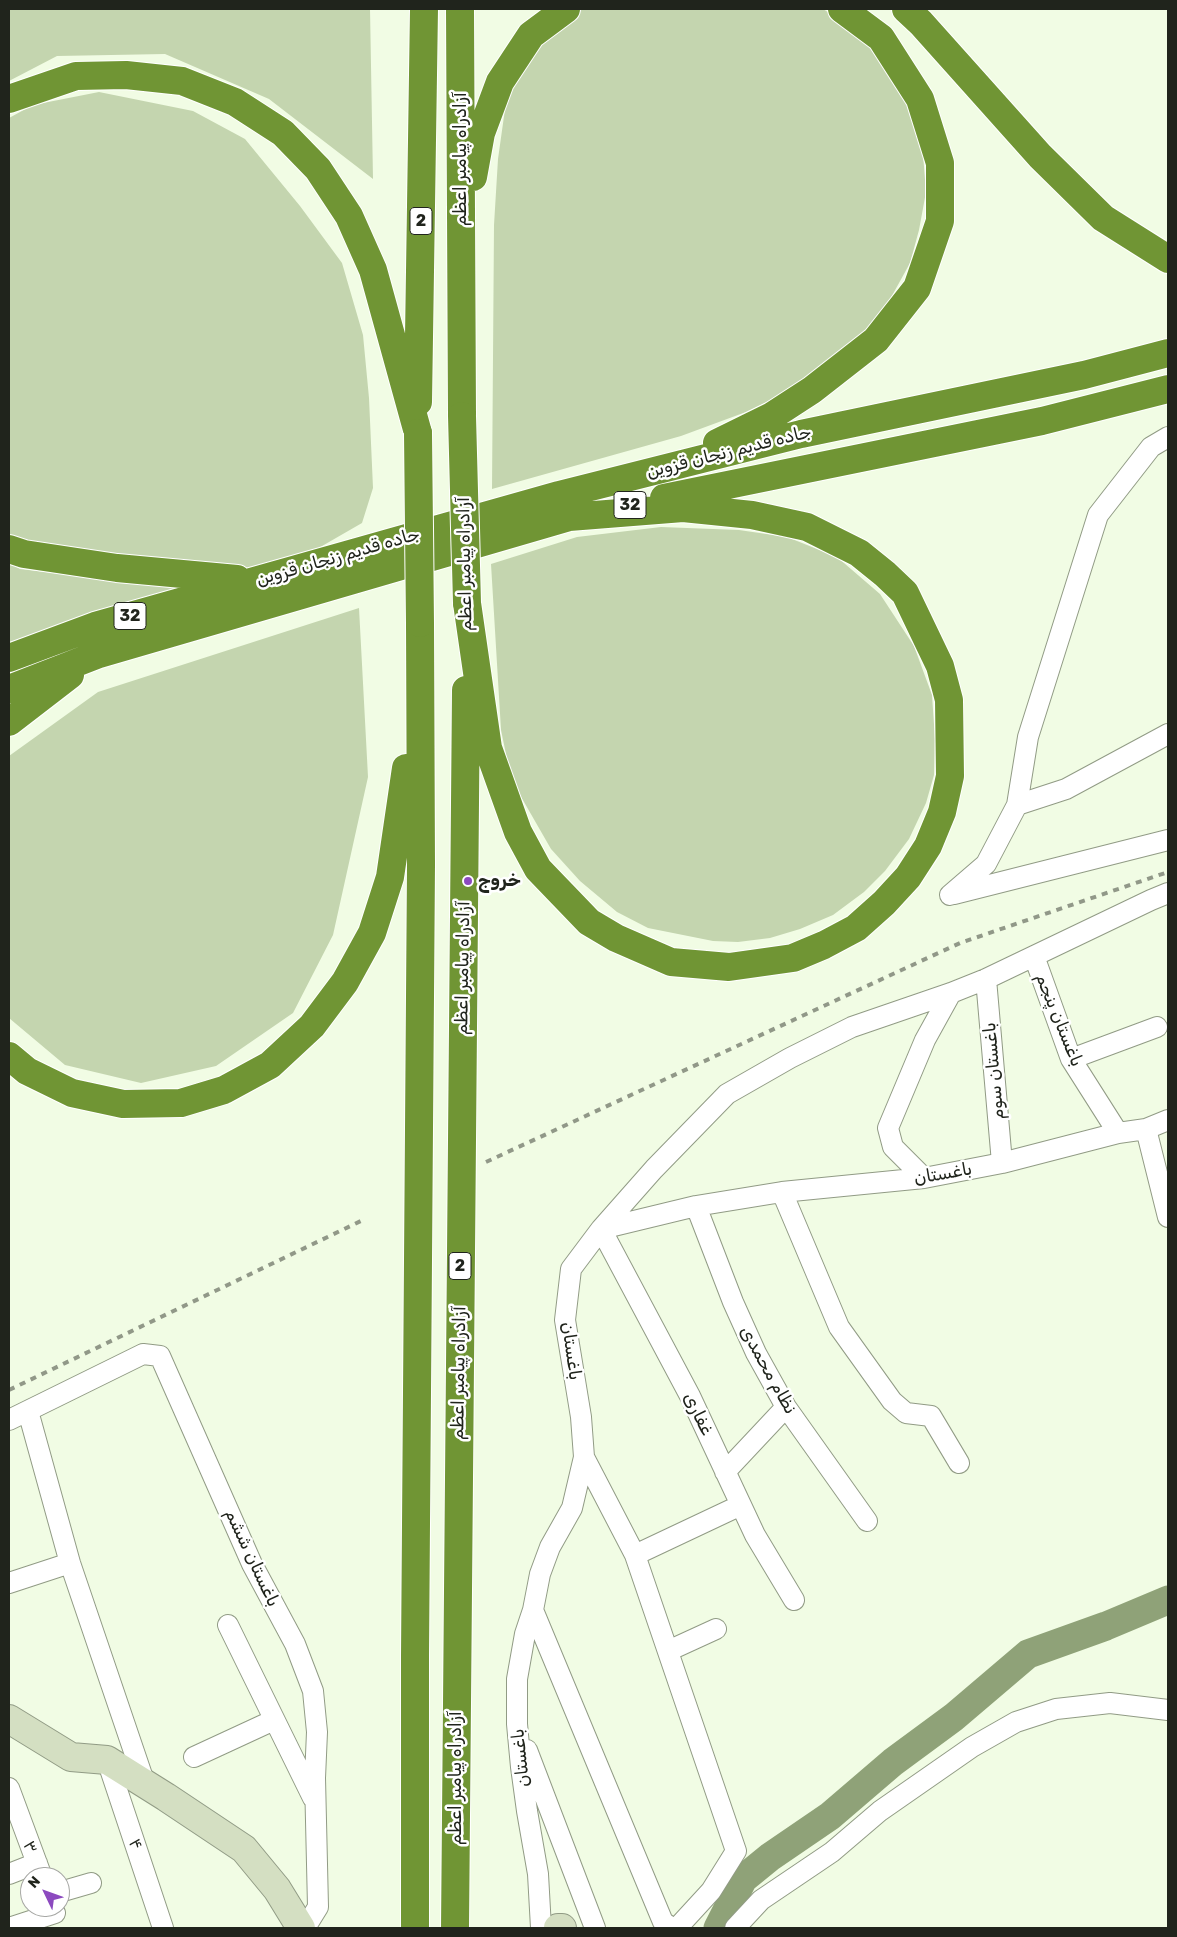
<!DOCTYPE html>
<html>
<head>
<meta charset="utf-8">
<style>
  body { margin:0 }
  #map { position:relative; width:1177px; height:1937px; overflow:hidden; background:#f1fce4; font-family:Rubik,sans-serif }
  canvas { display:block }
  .frame { position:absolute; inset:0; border:10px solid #20241c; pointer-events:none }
  .north { position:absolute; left:20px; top:1867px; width:50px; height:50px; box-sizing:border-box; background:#fff; border:1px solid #a6a7a4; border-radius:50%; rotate:312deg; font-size:14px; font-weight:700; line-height:20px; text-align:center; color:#20241c }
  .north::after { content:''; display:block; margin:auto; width:18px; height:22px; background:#8c4abf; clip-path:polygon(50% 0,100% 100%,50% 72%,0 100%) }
</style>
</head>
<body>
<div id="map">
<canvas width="1177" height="1937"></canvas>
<div class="frame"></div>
<div class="north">N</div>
</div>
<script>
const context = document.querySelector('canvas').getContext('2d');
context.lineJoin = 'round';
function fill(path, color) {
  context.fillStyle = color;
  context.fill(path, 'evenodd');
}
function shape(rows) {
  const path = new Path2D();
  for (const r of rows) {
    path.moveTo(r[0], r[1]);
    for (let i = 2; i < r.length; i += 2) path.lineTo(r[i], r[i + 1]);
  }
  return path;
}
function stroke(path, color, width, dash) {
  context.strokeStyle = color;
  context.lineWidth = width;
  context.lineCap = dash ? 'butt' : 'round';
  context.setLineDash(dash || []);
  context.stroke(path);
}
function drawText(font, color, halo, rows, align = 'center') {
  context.font = font + ' Rubik,Cairo,sans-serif';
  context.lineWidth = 5;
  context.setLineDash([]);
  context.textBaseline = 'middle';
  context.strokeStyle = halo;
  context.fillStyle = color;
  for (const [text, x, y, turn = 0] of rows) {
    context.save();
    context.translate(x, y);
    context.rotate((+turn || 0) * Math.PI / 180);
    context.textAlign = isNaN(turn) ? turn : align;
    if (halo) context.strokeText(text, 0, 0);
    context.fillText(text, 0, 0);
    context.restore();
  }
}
fill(shape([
  [9,9,370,9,373,179,269,99,165,54,57,56,9,81],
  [579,9,823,9,845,23,869,46,890,74,913,115,923,154,926,192,919,230,910,263,888,303,860,337,789,391,746,412,681,436,492,489,494,225,498,159,506,102,520,68,538,44],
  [99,92,193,111,245,139,300,206,342,263,363,335,369,398,373,488,362,523,303,557,252,569,216,570,31,546,9,536,9,118,33,105],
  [661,527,739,530,787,537,837,557,880,594,914,646,932,695,935,739,934,775,926,803,909,839,885,871,864,892,833,915,800,929,770,938,738,942,713,941,648,928,617,912,580,881,551,849,520,795,508,764,501,730,491,564,577,537],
  [9,563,20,569,179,588,9,649],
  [359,608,368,777,333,935,293,1013,216,1066,141,1083,65,1065,9,1018,9,756,98,692]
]), '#c4d5af');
stroke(shape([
  [718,1928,743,1879,770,1857,830,1816,893,1762,954,1717,1028,1654,1106,1626,1168,1600]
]), '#8fa278', 29);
const street = shape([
  [1017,805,1066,789,1168,734],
  [954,894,1168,840],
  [950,895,986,864,1017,805,1028,737,1098,515,1151,447,1168,437],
  [1034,956,1071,1059,1118,1133],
  [986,979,1002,1163],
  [1071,1059,1157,1027],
  [1146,1129,1168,1217],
  [924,1178,893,1147,888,1128,925,1040,951,993],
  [782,1192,839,1327,892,1401,906,1413,931,1416,959,1463],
  [696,1206,733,1302,756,1353,786,1407,867,1521],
  [28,1411,70,1563,145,1784],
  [9,1420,143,1354,160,1356,252,1564,295,1644,313,1691,317,1732,315,1778,318,1907,305,1928],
  [584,1457,635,1555,736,1851,711,1891,677,1928],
  [725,1472,786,1407],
  [635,1555,741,1505],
  [9,1583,70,1563],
  [794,1600,755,1535,690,1396,601,1229,654,1169,727,1094,790,1058,852,1027,951,993,986,979,1151,900,1168,893],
  [533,1610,663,1922,672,1928],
  [228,1625,313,1798],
  [668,1651,716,1629],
  [527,1750,595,1928],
  [194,1757,274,1720],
  [107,1760,163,1928],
  [9,1788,42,1877],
  [9,1874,37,1863],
  [60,1892,91,1883],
  [9,1928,55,1913],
  [541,1928,538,1874,527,1811,521,1767,517,1724,517,1679,525,1634,533,1610,540,1574,550,1547,572,1508,584,1457,581,1417,565,1320,571,1269,601,1229,696,1206,782,1192,924,1178,1002,1163,1118,1133,1146,1129,1168,1120],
  [735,1928,761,1900,832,1852,880,1811,972,1747,1016,1722,1056,1709,1110,1703,1168,1710]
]);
const secondary = shape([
  [9,1719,71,1757,107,1760,166,1797,244,1849,277,1889,301,1928],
  [558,1928,562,1928]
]);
const highway = shape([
  [460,9,462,416],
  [906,9,921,23,1040,156,1103,218,1168,259],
  [9,99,76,76,126,75,182,81,235,102,283,133,318,169,349,216,373,270,418,433],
  [473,177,481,133,500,82,531,35,566,9],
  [418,402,424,9],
  [717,443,772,416,812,390,876,340,917,288,940,221,940,163,920,99,881,38,842,9],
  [664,498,1042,421,1168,389],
  [9,549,24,554,117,568,237,579],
  [467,603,488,748,518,832,538,869,589,922,616,938,671,962,729,967,793,958,824,945,856,928,884,903,908,877,928,846,942,812,950,776,949,700,940,666,905,593,885,574,859,553,807,527,752,515,683,508,569,517],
  [9,658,95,626,559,495,801,434,1084,375,1168,353],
  [9,689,99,654,569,517,588,514],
  [9,722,70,675],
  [9,1056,27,1071,72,1093,123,1104,181,1103,224,1090,270,1065,312,1026,345,982,372,933,390,877,406,768],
  [415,1928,415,1656,421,865,420,623],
  [455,1928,466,690]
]);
stroke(street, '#919b85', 22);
stroke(secondary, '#919b85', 30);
stroke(highway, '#fff', 30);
stroke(street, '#fff', 20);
stroke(secondary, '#d4dfc2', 28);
stroke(highway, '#709534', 28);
stroke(shape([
  [486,1162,960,943,1168,872],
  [9,1390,365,1219]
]), '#919888', 4, [6, 6]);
const highwayBridge = shape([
  [462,416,467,603],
  [418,433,420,623]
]);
stroke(highwayBridge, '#fff', 30, []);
stroke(highwayBridge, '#709534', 28);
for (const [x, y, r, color] of [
  [468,881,5,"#8c4abf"]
]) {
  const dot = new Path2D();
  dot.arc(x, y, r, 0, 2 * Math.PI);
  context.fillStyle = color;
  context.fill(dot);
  stroke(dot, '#fff', 2);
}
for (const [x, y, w] of [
  [421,221,22],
  [630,505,32],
  [130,616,32],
  [460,1266,22]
]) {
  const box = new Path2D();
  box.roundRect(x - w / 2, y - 13.5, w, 27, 4);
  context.fillStyle = '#fff';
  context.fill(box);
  stroke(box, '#20241c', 1);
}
drawText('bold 16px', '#20241c', null, [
  ["2",421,221],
  ["32",630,505],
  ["32",130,616],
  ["2",460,1266]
]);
drawText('18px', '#20241c', '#fff', [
  ["آزادراه پیامبر اعظم",461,159,-90],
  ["جاده قدیم زنجان قزوین",729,452,-14],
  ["جاده قدیم زنجان قزوین",338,557,-16],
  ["آزادراه پیامبر اعظم",465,564,-91],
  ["آزادراه پیامبر اعظم",463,968,-89],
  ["باغستان پنجم",1059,1020,68],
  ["باغستان سوم",994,1071,-95],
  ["باغستان",943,1174,-10],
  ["باغستان",571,1351,82],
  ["نظام محمدی",768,1370,61],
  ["آزادراه پیامبر اعظم",459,1373,-89],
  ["غفاری",698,1414,64],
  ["باغستان ششم",252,1558,65],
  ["باغستان",521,1758,-96],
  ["آزادراه پیامبر اعظم",456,1778,-90],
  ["۴",135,1844,71],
  ["۳",30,1847,70]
]);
drawText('bold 18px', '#20241c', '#fff', [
  ["خروج",478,881]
], 'left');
</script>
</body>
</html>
